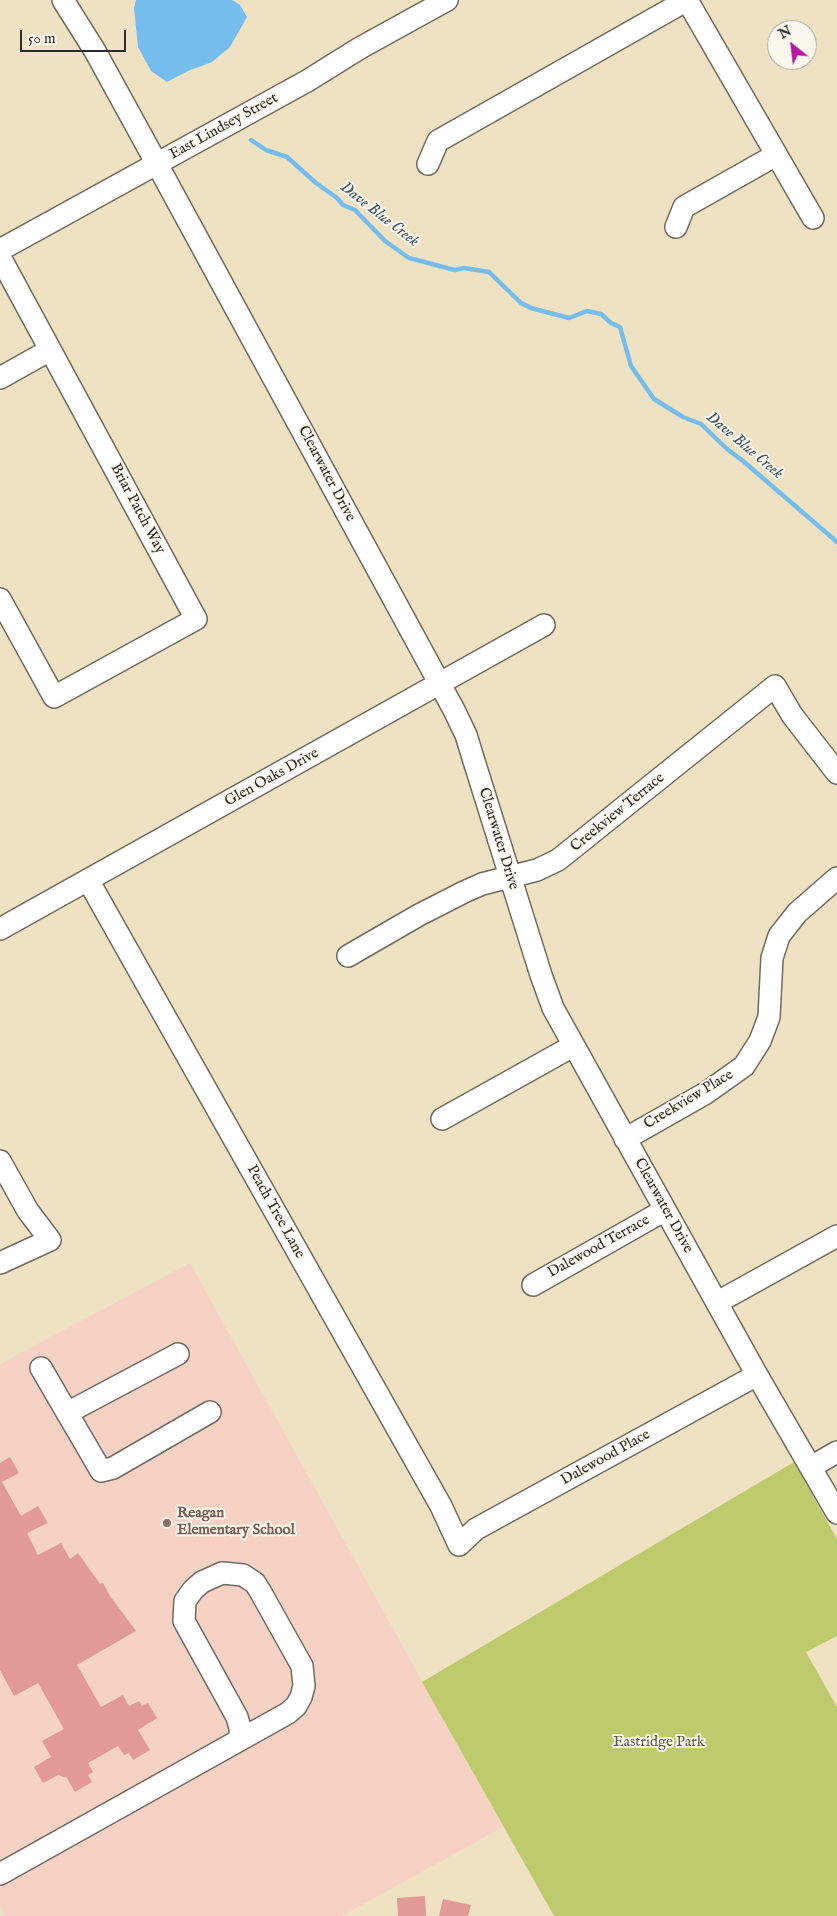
<!DOCTYPE html>
<html>
<head>
<meta charset="utf-8">
<style>
  body { margin:0 }
  #map { position:relative; width:837px; height:1916px; overflow:hidden; background:#eee2c3; font-family:"IM FELL English",serif }
  canvas { display:block }
  .north { position:absolute; left:767px; top:20px; width:50px; height:50px; box-sizing:border-box; background:#fbf7ec; border:1px solid #a8a59f; border-radius:50%; rotate:331deg; font-size:14px; font-weight:700; line-height:20px; text-align:center; color:#2b2b2b }
  .north::after { content:''; display:block; margin:auto; width:18px; height:22px; background:#b5179e; clip-path:polygon(50% 0,100% 100%,50% 72%,0 100%) }
  .scale { position:absolute; left:20px; top:30px; width:106px; height:22px; box-sizing:border-box; border:2px solid #2b2b2b; border-top:0; padding-left:6px; font-size:15px; line-height:18px; white-space:nowrap; color:#2b2b2b; -webkit-text-stroke:4px #fbf7ec; paint-order:stroke }
</style>
</head>
<body>
<div id="map">
<canvas width="837" height="1916"></canvas>
<div class="north">N</div>
<div class="scale">50 m</div>
</div>
<script>
const context = document.querySelector('canvas').getContext('2d');
context.lineJoin = 'round';
function fill(path, color) {
  context.fillStyle = color;
  context.fill(path, 'evenodd');
}
function shape(rows) {
  const path = new Path2D();
  for (const r of rows) {
    path.moveTo(r[0], r[1]);
    for (let i = 2; i < r.length; i += 2) path.lineTo(r[i], r[i + 1]);
  }
  return path;
}
function stroke(path, color, width, dash) {
  context.strokeStyle = color;
  context.lineWidth = width;
  context.lineCap = dash ? 'butt' : 'round';
  context.setLineDash(dash || []);
  context.stroke(path);
}
function drawText(font, color, halo, rows, align = 'center') {
  context.font = font + ' "IM FELL English",serif';
  context.lineWidth = 4;
  context.setLineDash([]);
  context.textBaseline = 'middle';
  context.strokeStyle = halo;
  context.fillStyle = color;
  for (const [text, x, y, turn = 0] of rows) {
    context.save();
    context.translate(x, y);
    context.rotate((+turn || 0) * Math.PI / 180);
    context.textAlign = isNaN(turn) ? turn : align;
    if (halo) context.strokeText(text, 0, 0);
    context.fillText(text, 0, 0);
    context.restore();
  }
}
fill(shape([
  [190,1263,503,1827,342,1916,5,1916,0,1907,0,1364]
]), '#f6d2c5');
fill(shape([
  [794,1462,837,1539,837,1636,806,1652,837,1707,837,1916,554,1916,422,1682]
]), '#becb6d');
fill(shape([
  [136,0,232,0,240,5,247,17,230,47,212,62,188,71,167,82,151,71,138,47,134,8]
]), '#75bded');
stroke(shape([
  [251,140,266,150,287,157,316,183,337,198,343,205,355,210,385,241,409,258,455,270,464,268,489,272,521,303,531,308,569,318,587,311,601,314,611,323,620,327,631,366,654,399,683,417,701,424,727,449,743,461,837,542]
]), '#75bded', 4.5);
fill(shape([
  [10,1457,19,1473,2,1482,21,1516,38,1506,48,1523,27,1533,38,1555,61,1543,70,1559,78,1553,100,1584,103,1583,110,1596,136,1631,77,1665,101,1707,123,1695,129,1706,139,1701,142,1706,148,1703,157,1718,138,1730,150,1750,133,1760,129,1753,124,1755,118,1746,88,1763,93,1772,88,1775,92,1782,75,1792,67,1778,58,1775,43,1783,34,1767,51,1757,42,1741,64,1729,38,1683,14,1696,0,1670,0,1463],
  [425,1896,426,1916,398,1916,397,1898],
  [443,1899,471,1905,468,1916,439,1916]
]), '#e29a97');
const minor = shape([
  [63,0,95,51,157,164,454,710,466,735,474,761,541,975,553,1008,757,1375,837,1513],
  [687,0,813,218],
  [428,164,438,141,687,0],
  [676,227,684,207,776,155],
  [0,250,307,81,360,48,447,0],
  [0,257,196,619,54,697,0,599],
  [0,378,50,350],
  [88,880,441,1506,459,1545,476,1529,757,1375],
  [0,929,544,625],
  [348,956,419,915,464,892,482,884,537,870,558,860,775,686,792,715,837,773],
  [442,1119,573,1046],
  [625,1139,706,1093,744,1066,760,1041,769,1017,772,958,779,936,797,913,837,878],
  [0,1161,28,1211,50,1240,0,1263],
  [533,1285,665,1210],
  [718,1302,837,1236],
  [41,1368,101,1471,113,1468,210,1412],
  [67,1413,178,1354],
  [811,1467,837,1452],
  [0,1874,288,1713,296,1706,301,1697,304,1686,302,1666,260,1591,255,1583,243,1575,222,1573,202,1582,193,1590,185,1601,184,1621,237,1717,240,1728,240,1740]
]);
stroke(minor, '#6f6b60', 24);
stroke(minor, '#fff', 21);
for (const [x, y, r, color] of [
  [167,1523,5,"#8d6e63"]
]) {
  const dot = new Path2D();
  dot.arc(x, y, r, 0, 2 * Math.PI);
  context.fillStyle = color;
  context.fill(dot);
  stroke(dot, '#fbf7ec', 2);
}
drawText('15px', '#2b2b2b', '#fbf7ec', [
  ["East Lindsey Street",224,127,-29],
  ["Clearwater Drive",326,474,62],
  ["Briar Patch Way",137,509,62],
  ["Glen Oaks Drive",272,778,-29],
  ["Creekview Terrace",618,813,-39],
  ["Clearwater Drive",498,839,73],
  ["Creekview Place",689,1100,-31],
  ["Clearwater Drive",663,1206,61],
  ["Peach Tree Lane",275,1212,61],
  ["Dalewood Terrace",599,1247,-29],
  ["Dalewood Place",606,1458,-29]
]);
drawText('bold 15px', '#785e54', '#fbf7ec', [
  ["Reagan",177,1514],
  ["Elementary School",177,1531]
], 'left');
drawText('15px', '#575b3f', '#fbf7ec', [
  ["Eastridge Park",659,1743]
]);
drawText('italic 16px', '#415765', '#fbf7ec', [
  ["Dave Blue Creek",379,215,38],
  ["Dave Blue Creek",744,446,40]
]);
</script>
</body>
</html>
